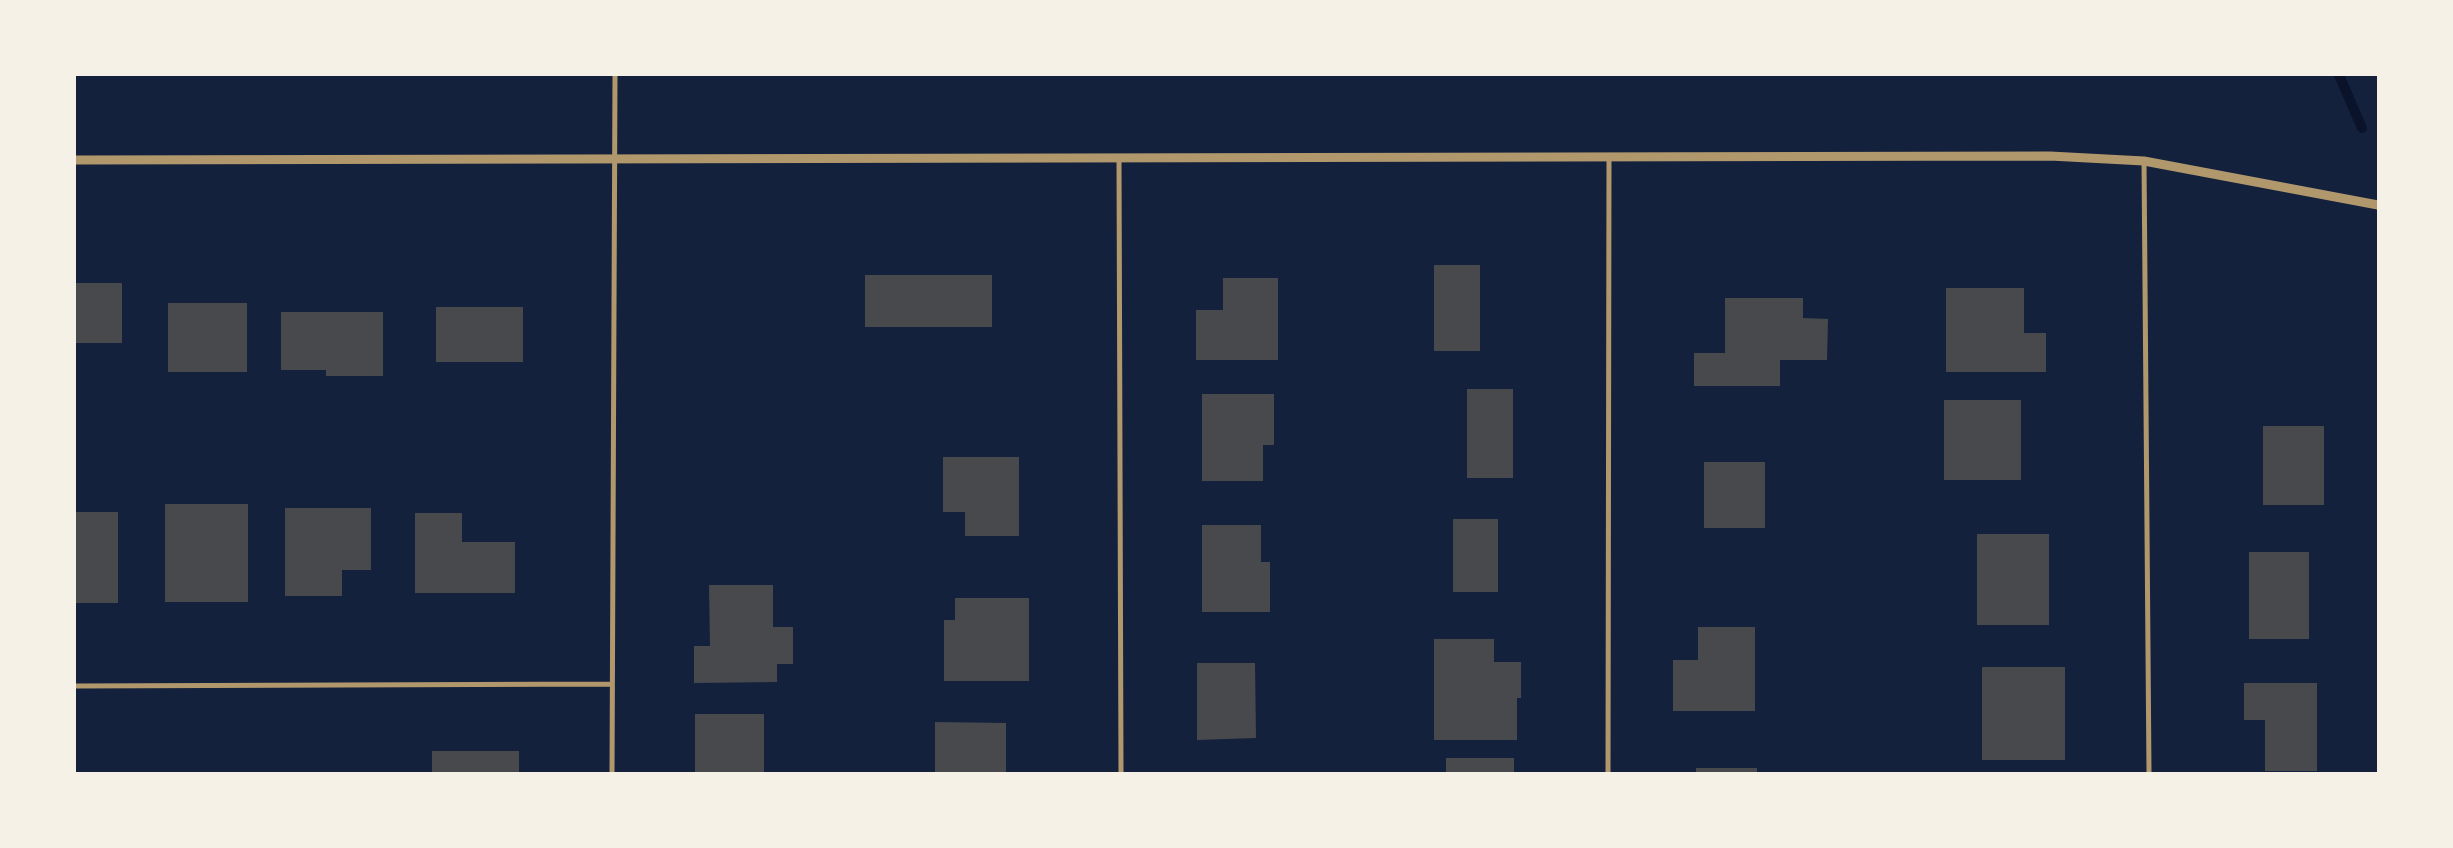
<!DOCTYPE html>
<html>
<head>
<meta charset="utf-8">
<style>
  body { margin:0 }
  #map { position:relative; width:2453px; height:848px; overflow:hidden; background:#14213d; font-family:Raleway,sans-serif }
  canvas { display:block }
  .frame { position:absolute; inset:0; border:76px solid #f6f1e7; pointer-events:none }
</style>
</head>
<body>
<div id="map">
<canvas width="2453" height="848"></canvas>
<div class="frame"></div>
</div>
<script>
const context = document.querySelector('canvas').getContext('2d');
context.lineJoin = 'round';
function shape(rows) {
  const path = new Path2D();
  for (const r of rows) {
    path.moveTo(r[0], r[1]);
    for (let i = 2; i < r.length; i += 2) path.lineTo(r[i], r[i + 1]);
  }
  return path;
}
function stroke(path, color, width, dash) {
  context.strokeStyle = color;
  context.lineWidth = width;
  context.lineCap = dash ? 'butt' : 'round';
  context.setLineDash(dash || []);
  context.stroke(path);
}
function fill(path, color) {
  context.fillStyle = color;
  context.fill(path, 'evenodd');
}
stroke(shape([
  [2339,75,2362,128]
]), '#0b132b', 10);
fill(shape([
  [1434,265,1480,265,1480,351,1434,351],
  [865,275,992,275,992,327,865,327],
  [1223,278,1278,278,1278,360,1196,360,1196,310,1223,310],
  [75,283,122,283,122,343,75,343],
  [1946,288,2024,288,2024,333,2046,333,2046,372,1946,372],
  [1725,298,1803,298,1803,318,1828,319,1827,360,1780,360,1780,386,1694,386,1694,353,1725,353],
  [168,303,247,303,247,372,168,372],
  [436,307,523,307,523,362,436,362],
  [281,312,383,312,383,376,326,376,326,370,281,370],
  [1467,389,1513,389,1513,478,1467,478],
  [1202,394,1274,394,1274,445,1263,445,1263,481,1202,481],
  [1944,400,2021,400,2021,480,1944,480],
  [2263,426,2324,426,2324,505,2263,505],
  [943,457,1019,457,1019,536,965,536,965,512,943,512],
  [1704,462,1765,462,1765,528,1704,528],
  [165,504,248,504,248,602,165,602],
  [285,508,371,508,371,570,342,570,342,596,285,596],
  [75,512,118,512,118,603,75,603],
  [415,513,462,513,462,542,515,542,515,593,415,593],
  [1453,519,1498,519,1498,592,1453,592],
  [1202,525,1261,525,1261,562,1270,562,1270,612,1202,612],
  [1977,534,2049,534,2049,625,1977,625],
  [2249,552,2309,552,2309,639,2249,639],
  [709,585,773,585,773,627,793,627,793,664,777,664,777,682,694,683,694,646,710,646],
  [955,598,1029,598,1029,681,944,681,944,620,955,620],
  [1698,627,1755,627,1755,711,1673,711,1673,660,1698,660],
  [1434,639,1494,639,1494,662,1521,662,1521,698,1517,698,1517,740,1434,740],
  [1197,663,1255,663,1256,738,1197,740],
  [1982,667,2065,667,2065,760,1982,760],
  [2244,683,2317,683,2317,771,2265,771,2265,720,2244,720],
  [695,714,764,714,764,773,695,773],
  [935,722,1006,723,1006,773,935,773],
  [432,751,519,751,519,773,432,773],
  [1446,758,1514,758,1514,773,1446,773],
  [1696,768,1757,768,1757,773,1696,773]
]), '#48494c');
stroke(shape([
  [1119,158,1121,773],
  [2144,161,2149,773],
  [75,686,611,684],
  [612,773,615,75],
  [1608,773,1609,158]
]), '#b1986c', 5);
stroke(shape([
  [75,160,2050,156,2144,161,2378,205]
]), '#b1986c', 9);
</script>
</body>
</html>
